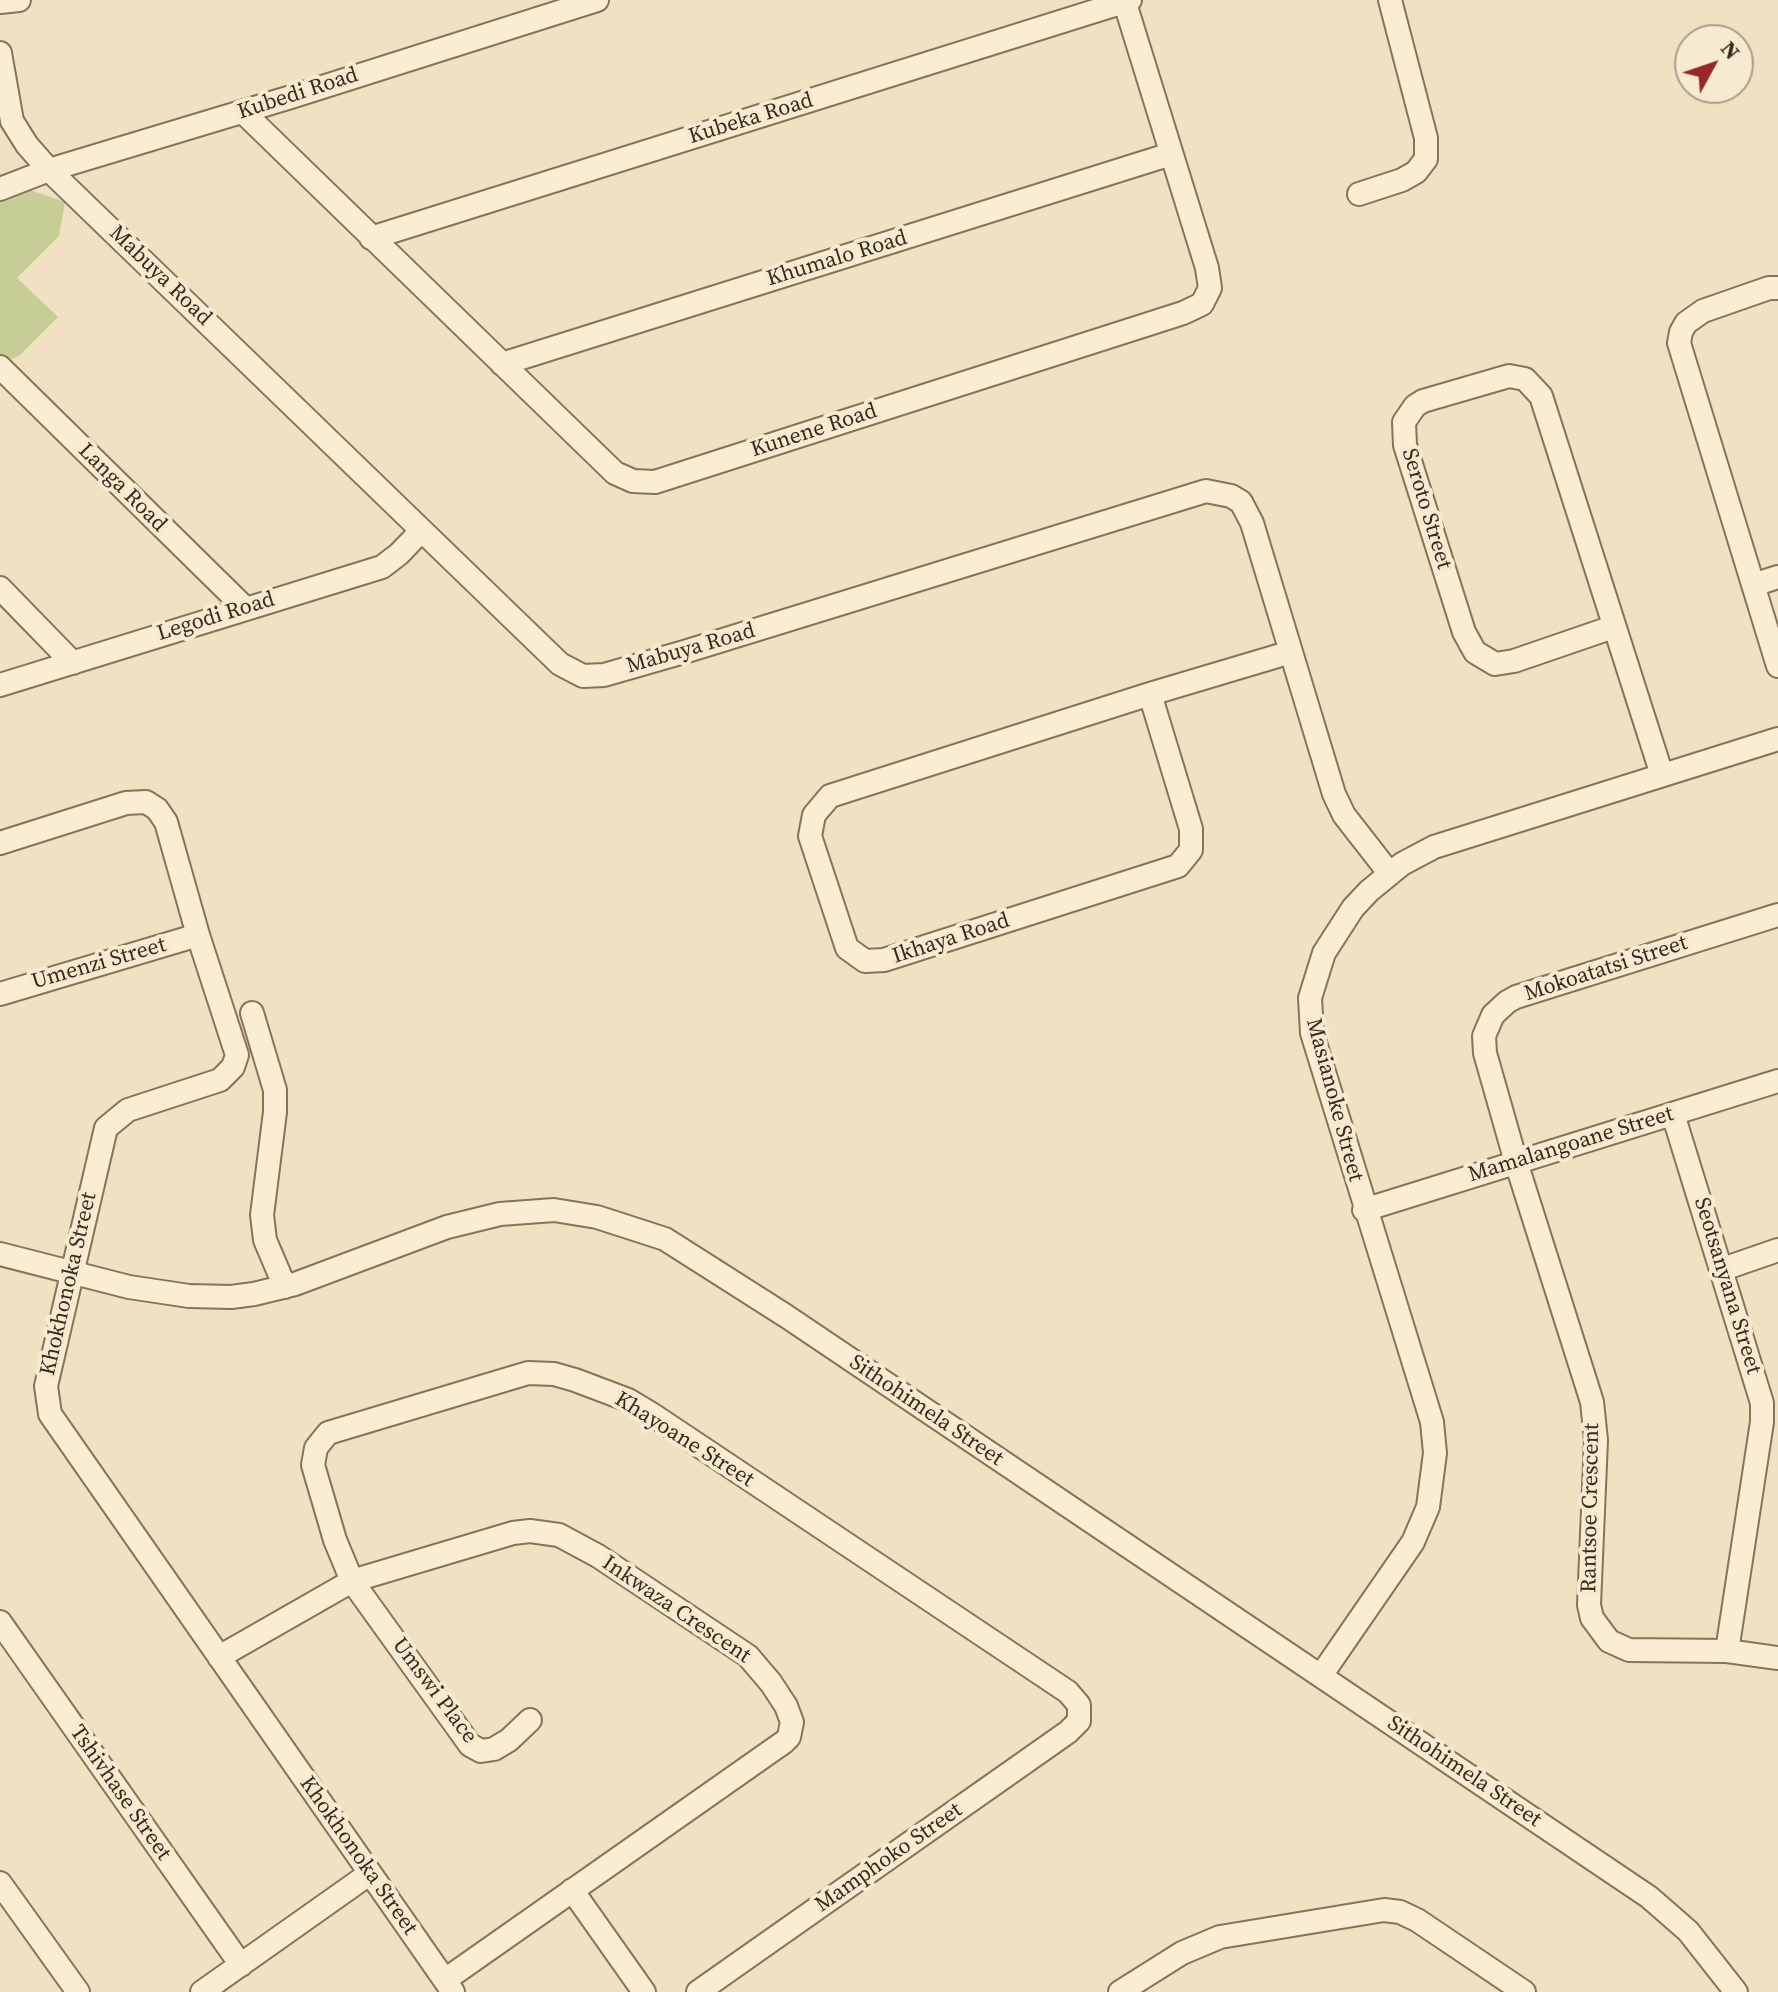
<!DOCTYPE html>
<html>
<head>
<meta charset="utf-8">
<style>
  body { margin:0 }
  #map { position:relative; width:1778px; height:1992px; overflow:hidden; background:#efe1c1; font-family:"Source Serif 4",serif }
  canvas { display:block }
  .north { position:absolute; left:1674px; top:24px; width:80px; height:80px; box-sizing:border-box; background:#f6ebd1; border:2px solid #aa9e89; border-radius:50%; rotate:50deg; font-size:22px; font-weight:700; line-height:32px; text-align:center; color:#382a1d }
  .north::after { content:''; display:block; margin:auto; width:28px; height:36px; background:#992727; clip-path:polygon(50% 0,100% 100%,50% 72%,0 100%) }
</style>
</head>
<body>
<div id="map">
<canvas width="1778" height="1992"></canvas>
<div class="north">N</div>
</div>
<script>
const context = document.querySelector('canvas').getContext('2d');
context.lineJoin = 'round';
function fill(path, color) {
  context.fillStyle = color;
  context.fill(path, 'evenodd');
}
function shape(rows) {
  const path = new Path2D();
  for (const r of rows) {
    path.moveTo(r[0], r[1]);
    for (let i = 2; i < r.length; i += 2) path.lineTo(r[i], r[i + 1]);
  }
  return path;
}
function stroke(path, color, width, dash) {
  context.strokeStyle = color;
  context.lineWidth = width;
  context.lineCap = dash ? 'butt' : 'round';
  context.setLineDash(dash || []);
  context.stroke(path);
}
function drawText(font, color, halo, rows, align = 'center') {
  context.font = font + ' "Source Serif 4",serif';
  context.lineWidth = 8;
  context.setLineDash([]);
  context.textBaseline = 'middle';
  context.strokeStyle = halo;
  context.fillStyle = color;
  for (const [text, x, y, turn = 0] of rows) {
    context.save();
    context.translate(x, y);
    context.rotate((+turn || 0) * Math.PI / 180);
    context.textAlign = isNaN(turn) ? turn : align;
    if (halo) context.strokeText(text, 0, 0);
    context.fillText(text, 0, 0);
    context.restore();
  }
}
fill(shape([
  [30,190,65,202,59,236,17,278,58,317,19,356,4,361,0,357,0,199]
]), '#c6cd95');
const minor = shape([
  [0,2,19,0],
  [0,53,12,121,27,145,49,170,560,664,583,676,604,675,684,652,1206,491,1231,496,1241,502,1252,523,1334,794,1344,815,1390,874],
  [243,112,615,473,633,481,655,482,1183,313,1202,304,1210,288,1207,268,1124,0],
  [0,189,49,170,291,97,597,0],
  [1359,194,1402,180,1416,172,1426,159,1426,138,1390,0],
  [371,238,1130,0],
  [1778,288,1769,288,1703,311,1686,323,1681,332,1679,343,1778,666],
  [502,364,1171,154],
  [0,367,245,608],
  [1753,585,1778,577],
  [0,588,73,663],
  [1613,627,1514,661,1495,664,1475,652,1464,632,1405,445,1404,422,1415,406,1423,401,1509,376,1525,379,1541,396,1662,775],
  [0,685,382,567,399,554,421,531],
  [1150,694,1191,829,1191,850,1178,866,884,960,865,961,847,948,810,836,814,815,830,796,1150,694,1291,652],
  [0,843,126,803,146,802,157,809,166,822,198,935,237,1055,233,1067,220,1080,128,1110,106,1128,46,1386,50,1414,453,1992],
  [1778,915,1516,997,1507,1002,1493,1015,1484,1036,1485,1053,1516,1162,1592,1402,1596,1440,1589,1605,1592,1618,1609,1641,1629,1650,1727,1651,1778,1658],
  [0,994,198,935],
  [252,1013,275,1090,275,1112,262,1215,265,1240,285,1287],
  [1673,1114,1762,1403,1762,1422,1727,1651],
  [1364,1210,1778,1081],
  [0,1254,129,1287,189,1296,231,1297,254,1294,295,1284,447,1227,500,1214,554,1210,597,1217,665,1239,786,1316,1649,1897,1688,1931,1736,1992],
  [1723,1269,1778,1250],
  [0,1622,241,1965],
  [219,1657,352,1581,513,1533,530,1531,559,1535,598,1556,748,1656,771,1683,786,1706,792,1722,789,1737,784,1742,445,1980],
  [1322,1674,1413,1542,1428,1507,1435,1453,1432,1422,1312,1033,1310,998,1324,953,1353,908,1369,891,1402,864,1434,847,1778,739],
  [530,1720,509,1740,494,1749,481,1751,470,1745,352,1581,335,1540,313,1465,316,1448,328,1433,528,1373,554,1374,575,1380,628,1400,653,1415,1068,1692,1079,1705,1079,1721,1068,1732,698,1992],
  [0,1883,78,1992],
  [572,1890,644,1992],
  [202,1992,369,1874],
  [1120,1992,1182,1953,1220,1937,1384,1910,1400,1912,1417,1920,1524,1992]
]);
stroke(minor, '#897258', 26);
stroke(minor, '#f9eed4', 22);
drawText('22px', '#382a1d', '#f6ebd1', [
  ["Kubedi Road",298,94,-18],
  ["Kubeka Road",751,119,-17],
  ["Khumalo Road",837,259,-17],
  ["Mabuya Road",160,276,44],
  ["Kunene Road",814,431,-18],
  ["Langa Road",122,488,45],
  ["Seroto Street",1426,509,73],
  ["Legodi Road",216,617,-17],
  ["Mabuya Road",691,649,-16],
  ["Ikhaya Road",951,939,-18],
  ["Umenzi Street",99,964,-16],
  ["Mokoatatsi Street",1606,969,-18],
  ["Masianoke Street",1334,1100,75],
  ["Mamalangoane Street",1571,1145,-17],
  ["Khokhonoka Street",69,1284,-77],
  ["Seotsanyana Street",1727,1286,73],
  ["Sithohimela Street",926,1411,34],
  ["Khayoane Street",684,1440,32],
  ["Rantsoe Crescent",1591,1508,-89],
  ["Inkwaza Crescent",676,1610,34],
  ["Umswi Place",434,1691,53],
  ["Sithohimela Street",1464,1772,34],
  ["Tshivhase Street",120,1793,55],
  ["Khokhonoka Street",358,1856,55],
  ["Mamphoko Street",889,1858,-35]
]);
</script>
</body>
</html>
